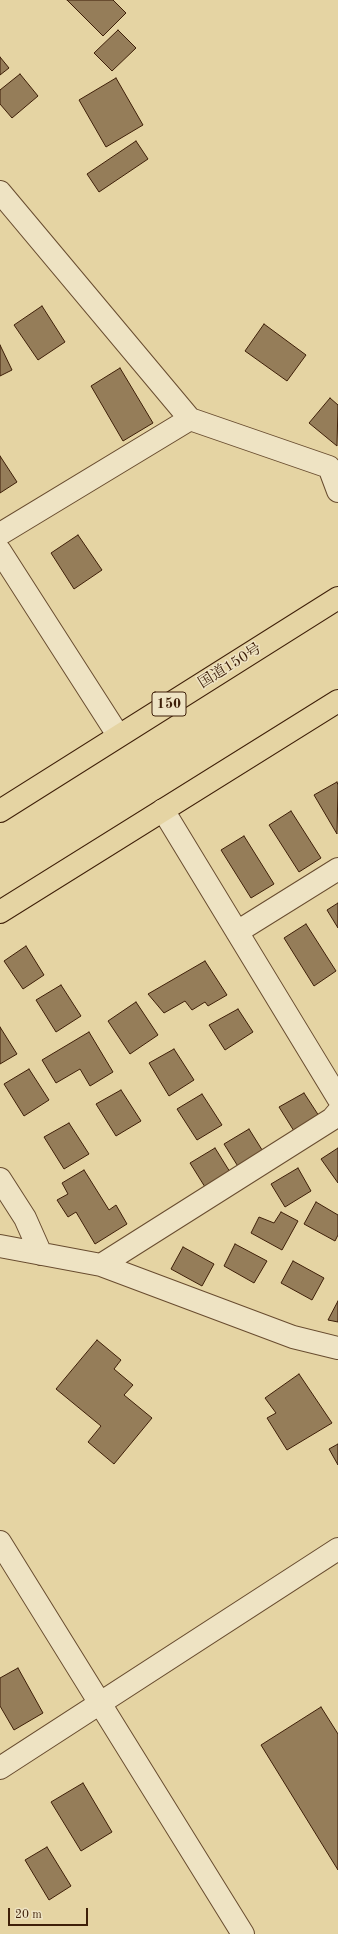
<!DOCTYPE html>
<html>
<head>
<meta charset="utf-8">
<style>
  body { margin:0 }
  #map { position:relative; width:338px; height:1934px; overflow:hidden; background:#e5d4a3; font-family:"Old Standard TT",serif }
  canvas { display:block }
  .scale { position:absolute; left:8px; top:1908px; width:80px; height:18px; box-sizing:border-box; border:2px solid #3e1f08; border-top:0; padding-left:5px; font-size:12px; line-height:14px; white-space:nowrap; color:#3e1f08; -webkit-text-stroke:3px #eee3c3; paint-order:stroke }
</style>
</head>
<body>
<div id="map">
<canvas width="338" height="1934"></canvas>
<div class="scale">20 m</div>
</div>
<script>
const context = document.querySelector('canvas').getContext('2d');
context.lineJoin = 'round';
function fill(path, color) {
  context.fillStyle = color;
  context.fill(path, 'evenodd');
}
function shape(rows) {
  const path = new Path2D();
  for (const r of rows) {
    path.moveTo(r[0], r[1]);
    for (let i = 2; i < r.length; i += 2) path.lineTo(r[i], r[i + 1]);
  }
  return path;
}
function stroke(path, color, width, dash) {
  context.strokeStyle = color;
  context.lineWidth = width;
  context.lineCap = dash ? 'butt' : 'round';
  context.setLineDash(dash || []);
  context.stroke(path);
}
function drawText(font, color, halo, rows, align = 'center') {
  context.font = font + ' "Old Standard TT","Noto Serif JP",serif';
  context.lineWidth = 3;
  context.setLineDash([]);
  context.textBaseline = 'middle';
  context.strokeStyle = halo;
  context.fillStyle = color;
  for (const [text, x, y, turn = 0] of rows) {
    context.save();
    context.translate(x, y);
    context.rotate((+turn || 0) * Math.PI / 180);
    context.textAlign = isNaN(turn) ? turn : align;
    if (halo) context.strokeText(text, 0, 0);
    context.fillText(text, 0, 0);
    context.restore();
  }
}
const building = shape([
  [67,0,113,0,126,13,103,36,67,0],
  [118,30,136,48,112,71,94,53,118,30],
  [0,57,9,68,0,75,0,57],
  [20,74,38,96,12,118,0,104,0,90,20,74],
  [116,78,143,125,106,147,79,100,116,78],
  [136,141,148,159,99,192,87,174,136,141],
  [42,306,65,342,38,360,14,325,42,306],
  [264,324,306,355,287,381,245,351,264,324],
  [0,345,12,370,0,376,0,345],
  [120,368,153,423,123,441,91,386,120,368],
  [330,398,338,405,337,446,309,423,330,398],
  [0,456,17,482,0,493,0,456],
  [78,535,102,570,74,589,51,553,78,535],
  [337,782,338,785,337,834,314,795,337,782],
  [291,811,321,858,299,872,269,825,291,811],
  [244,836,274,884,251,898,221,850,244,836],
  [338,903,338,928,327,910,338,903],
  [306,924,336,971,314,986,284,938,306,924],
  [26,946,44,975,23,989,4,961,26,946],
  [205,961,227,995,208,1006,205,1002,192,1010,185,1001,164,1013,148,994,205,961],
  [61,985,81,1016,56,1032,36,1000,61,985],
  [136,1002,158,1035,130,1054,108,1021,136,1002],
  [238,1009,253,1032,225,1050,209,1025,238,1009],
  [0,1027,17,1054,0,1064,0,1027],
  [89,1032,113,1072,90,1086,80,1069,56,1083,42,1060,89,1032],
  [174,1049,194,1080,169,1096,149,1063,174,1049],
  [29,1069,49,1100,24,1116,4,1084,29,1069],
  [121,1090,141,1121,116,1136,96,1104,121,1090],
  [304,1093,319,1116,294,1131,279,1107,304,1093],
  [202,1094,222,1125,197,1140,177,1109,202,1094],
  [69,1123,89,1154,64,1169,44,1137,69,1123],
  [249,1129,264,1153,239,1168,224,1144,249,1129],
  [215,1148,230,1172,205,1187,190,1163,215,1148],
  [338,1148,338,1183,321,1159,338,1148],
  [298,1168,311,1191,285,1207,271,1184,298,1168],
  [84,1170,109,1210,116,1205,127,1224,95,1244,76,1212,68,1217,57,1200,68,1194,62,1183,84,1170],
  [316,1202,338,1215,338,1235,335,1241,304,1224,316,1202],
  [281,1212,298,1221,282,1250,251,1233,259,1217,274,1223,281,1212],
  [235,1244,267,1261,254,1283,224,1266,235,1244],
  [183,1247,214,1264,202,1286,171,1269,183,1247],
  [293,1261,324,1278,312,1300,281,1283,293,1261],
  [338,1301,338,1322,328,1320,338,1301],
  [97,1340,121,1360,114,1369,133,1385,124,1395,152,1418,114,1464,88,1442,101,1426,56,1389,97,1340],
  [299,1374,332,1423,287,1450,267,1418,276,1413,265,1398,299,1374],
  [338,1444,338,1465,329,1449,338,1444],
  [18,1668,43,1713,14,1730,0,1706,0,1678,18,1668],
  [321,1707,338,1734,338,1870,261,1745,321,1707],
  [83,1783,112,1832,81,1851,51,1802,83,1783],
  [47,1847,71,1886,49,1900,25,1860,47,1847]
]);
fill(building, '#957d59');
stroke(building, '#3e1f08', 1);
const minor = shape([
  [0,192,190,419,329,467,338,491],
  [0,534,190,419],
  [0,551,118,735],
  [163,810,338,1098],
  [237,932,338,869],
  [0,1179,25,1218,41,1254],
  [0,1246,101,1265,293,1337,338,1348],
  [101,1265,332,1119,338,1112],
  [0,1542,243,1934],
  [0,1768,338,1549]
]);
const highway = shape([
  [0,811,338,598],
  [0,912,338,701]
]);
stroke(minor, '#684c2f', 24);
stroke(highway, '#3e1f08', 24);
stroke(minor, '#eee3c3', 22);
stroke(highway, '#e5d4a3', 22);
for (const [x, y, w] of [
  [169,704,34]
]) {
  const box = new Path2D();
  box.roundRect(x - w / 2, y - 12, w, 24, 3);
  context.fillStyle = '#eee3c3';
  context.fill(box);
  stroke(box, '#3e1f08', 1);
}
drawText('bold 14px', '#3e1f08', null, [
  ["150",169,704]
]);
drawText('15px', '#3e1f08', '#eee3c3', [
  ["国道150号",230,666,-32]
]);
</script>
</body>
</html>
